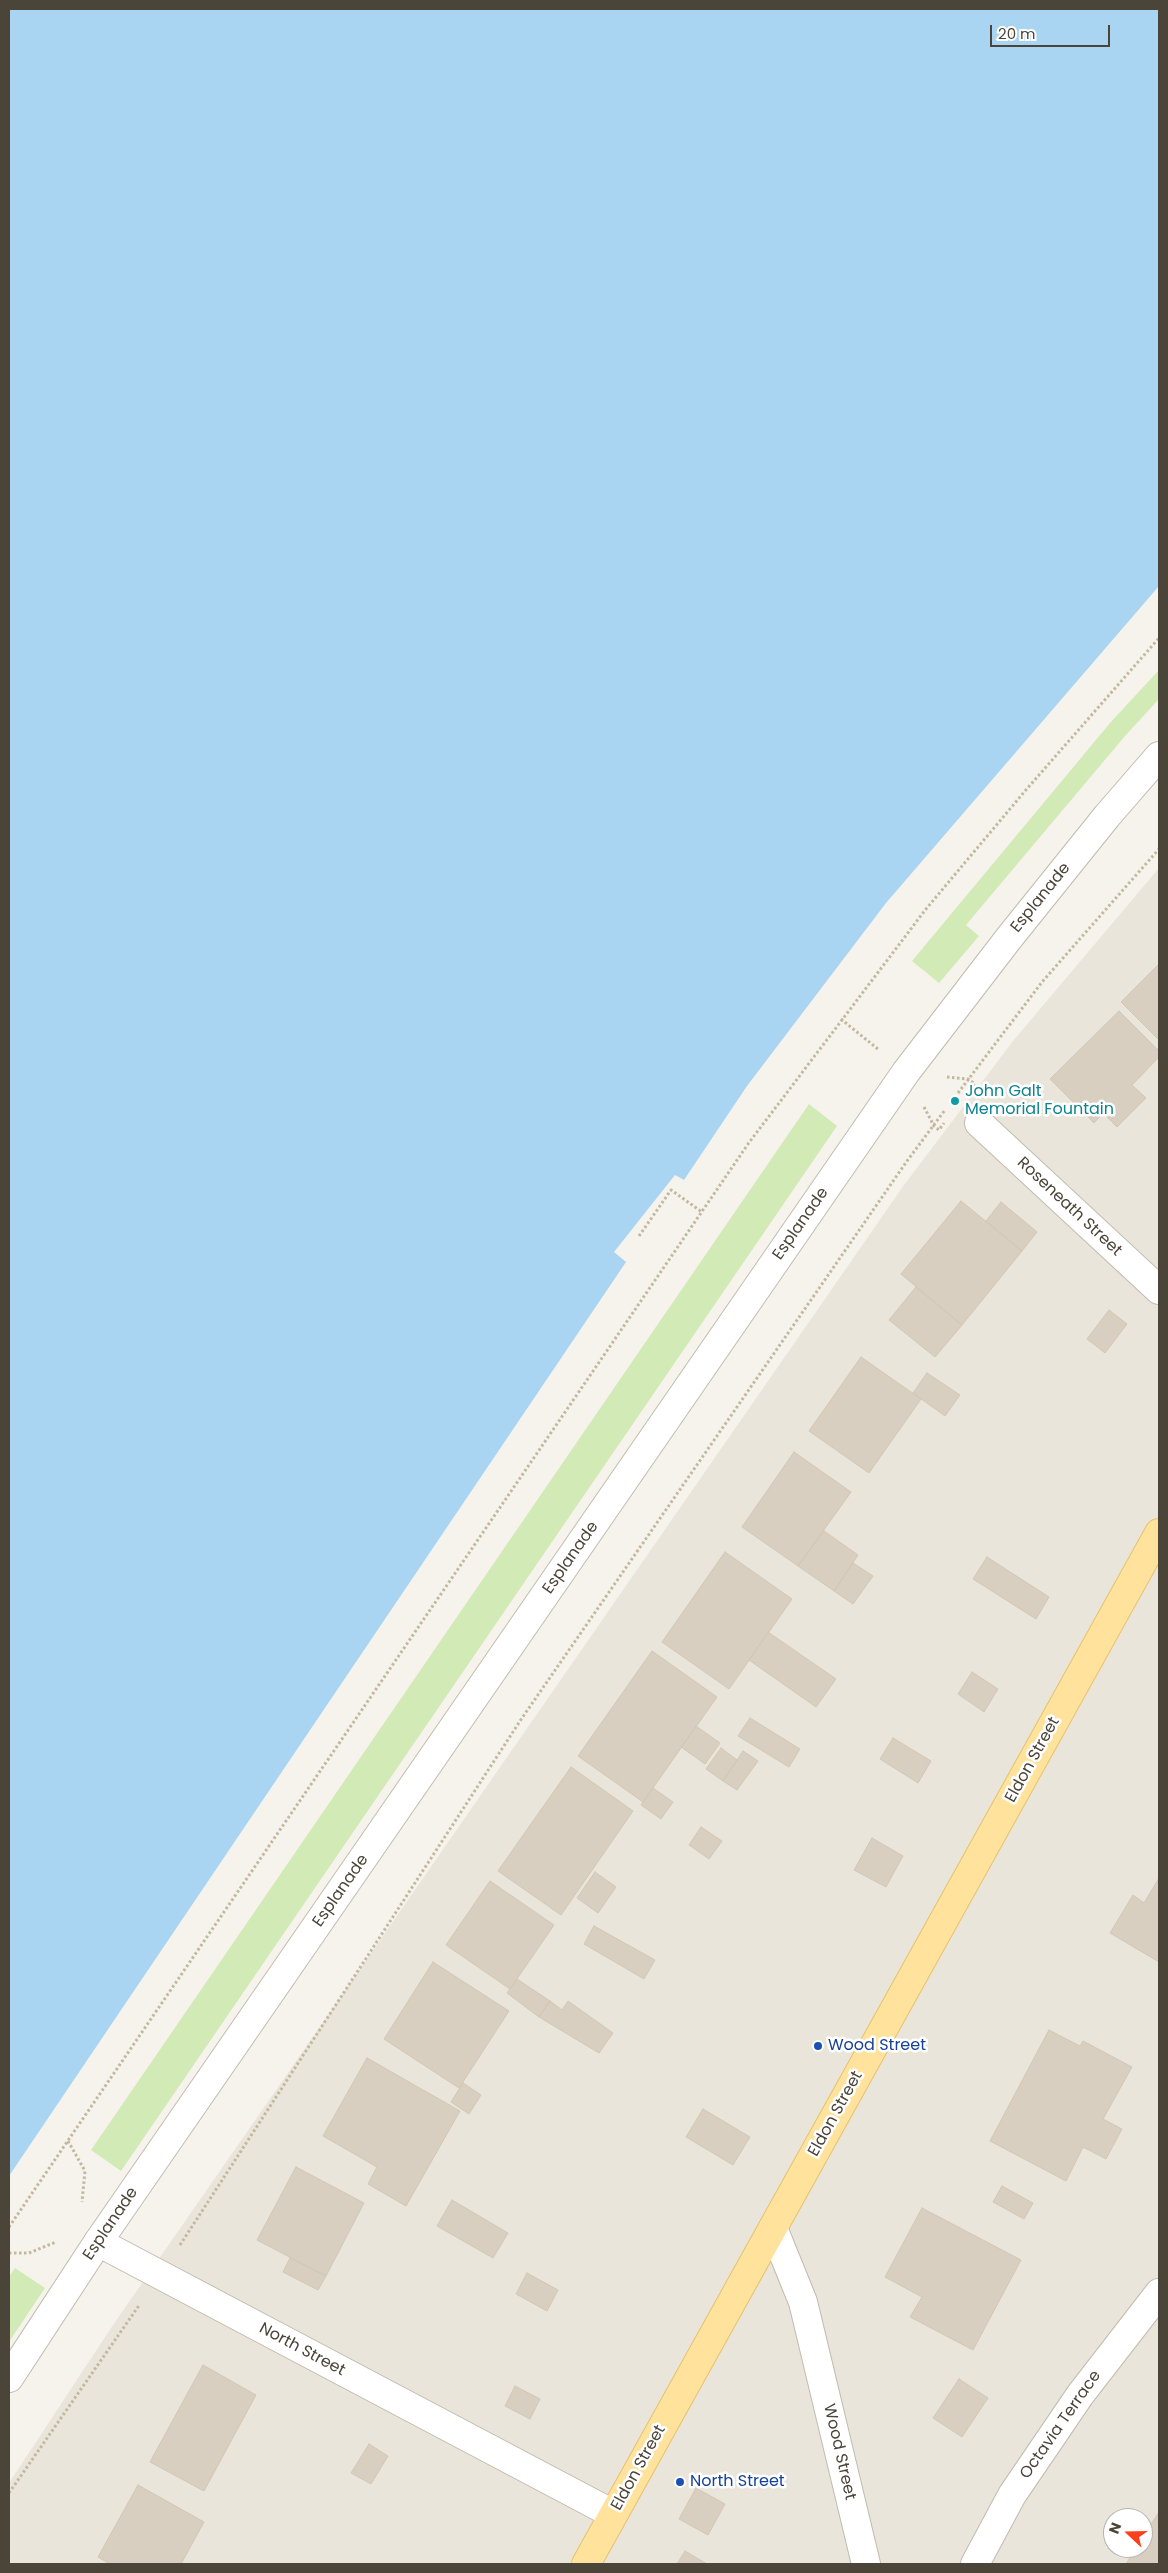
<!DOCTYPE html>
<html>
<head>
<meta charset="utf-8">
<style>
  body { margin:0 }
  #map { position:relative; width:1168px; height:2573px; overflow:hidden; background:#f6f3ec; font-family:Poppins,sans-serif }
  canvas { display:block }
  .frame { position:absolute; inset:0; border:10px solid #4b4439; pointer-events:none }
  .north { position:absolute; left:1103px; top:2508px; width:50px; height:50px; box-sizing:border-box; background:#fff; border:1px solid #b7b4b0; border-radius:50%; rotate:291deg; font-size:14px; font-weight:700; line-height:20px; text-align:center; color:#4b4439 }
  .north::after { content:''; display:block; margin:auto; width:18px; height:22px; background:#fc3f1d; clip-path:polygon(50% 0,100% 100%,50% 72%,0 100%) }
  .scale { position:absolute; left:990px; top:25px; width:120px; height:22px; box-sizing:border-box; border:2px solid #4b4439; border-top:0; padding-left:6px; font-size:15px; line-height:18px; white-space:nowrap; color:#4b4439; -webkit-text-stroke:4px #fff; paint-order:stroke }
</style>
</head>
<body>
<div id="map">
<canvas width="1168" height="2573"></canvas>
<div class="frame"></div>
<div class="north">N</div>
<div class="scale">20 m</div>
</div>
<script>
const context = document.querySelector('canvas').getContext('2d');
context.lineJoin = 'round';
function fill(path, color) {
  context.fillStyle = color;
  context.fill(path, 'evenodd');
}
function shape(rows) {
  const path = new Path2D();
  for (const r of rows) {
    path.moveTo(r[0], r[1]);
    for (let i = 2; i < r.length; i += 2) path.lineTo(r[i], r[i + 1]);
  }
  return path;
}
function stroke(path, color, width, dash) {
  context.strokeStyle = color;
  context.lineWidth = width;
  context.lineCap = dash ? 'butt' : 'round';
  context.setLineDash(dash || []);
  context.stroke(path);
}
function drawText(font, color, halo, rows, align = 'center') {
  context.font = font + ' Poppins,sans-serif';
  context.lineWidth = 5;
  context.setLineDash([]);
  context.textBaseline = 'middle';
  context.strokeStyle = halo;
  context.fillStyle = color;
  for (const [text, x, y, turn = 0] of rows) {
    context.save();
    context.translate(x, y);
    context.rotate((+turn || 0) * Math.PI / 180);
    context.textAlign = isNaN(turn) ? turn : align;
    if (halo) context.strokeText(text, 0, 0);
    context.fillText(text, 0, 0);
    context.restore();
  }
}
fill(shape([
  [1159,868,1159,2564,9,2564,9,2483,113,2325,904,1185,1013,1041],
  [1113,2518,1143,2518,1143,2548,1113,2548]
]), '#eae5da');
fill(shape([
  [1159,670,1159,699,1125,736,966,925,979,936,939,983,912,961,1110,723],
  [809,1104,837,1126,121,2171,91,2150],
  [15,2268,45,2288,9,2342,9,2277]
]), '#d2eab5');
fill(shape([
  [9,9,1159,9,1159,586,886,903,747,1086,684,1180,675,1175,614,1252,626,1262,9,2176]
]), '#a9d4f2');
const building = shape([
  [1159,964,1159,1040,1121,1002,1159,964],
  [1119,1011,1159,1051,1159,1057,1132,1085,1146,1098,1117,1127,1103,1113,1094,1123,1050,1079,1119,1011],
  [961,1201,1022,1251,962,1325,901,1274,961,1201],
  [1001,1202,1037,1232,1022,1251,986,1221,1001,1202],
  [916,1287,962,1325,935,1357,889,1320,916,1287],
  [1109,1310,1127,1324,1105,1353,1087,1339,1109,1310],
  [861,1357,921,1399,869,1473,809,1431,861,1357],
  [927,1373,960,1395,945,1416,913,1393,927,1373],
  [794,1452,851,1492,798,1566,742,1527,794,1452],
  [824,1531,858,1555,834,1591,798,1566,824,1531],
  [725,1552,792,1599,729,1689,662,1642,725,1552],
  [987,1557,1049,1597,1036,1619,973,1579,987,1557],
  [853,1563,873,1576,853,1604,834,1591,853,1563],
  [768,1632,836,1679,816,1707,749,1660,768,1632],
  [652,1651,717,1697,643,1802,578,1756,652,1651],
  [972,1672,998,1689,984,1712,958,1694,972,1672],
  [750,1718,800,1749,789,1767,738,1736,750,1718],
  [696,1726,720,1743,705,1764,681,1747,696,1726],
  [893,1738,931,1761,918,1783,880,1759,893,1738],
  [721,1748,737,1760,723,1781,706,1769,721,1748],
  [743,1751,758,1761,737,1790,723,1781,743,1751],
  [571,1767,633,1811,561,1915,498,1871,571,1767],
  [653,1788,673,1802,661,1819,641,1805,653,1788],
  [701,1827,722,1841,709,1859,689,1845,701,1827],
  [872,1838,903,1856,886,1887,854,1870,872,1838],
  [595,1872,616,1887,598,1913,577,1898,595,1872],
  [1159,1878,1159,1962,1110,1933,1133,1895,1144,1903,1159,1878],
  [490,1881,554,1925,510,1989,446,1945,490,1881],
  [594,1926,655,1960,644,1979,584,1944,594,1926],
  [433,1962,509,2011,459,2088,384,2039,433,1962],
  [517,1979,550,2001,539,2017,507,1993,517,1979],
  [550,2001,562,2010,568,2001,613,2033,599,2053,539,2017,550,2001],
  [1049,2030,1080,2046,1083,2041,1132,2067,1103,2119,1122,2129,1106,2159,1083,2147,1066,2181,990,2141,1049,2030],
  [367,2058,460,2111,406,2206,368,2184,377,2167,323,2136,367,2058],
  [463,2083,481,2095,469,2114,451,2102,463,2083],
  [703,2109,750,2137,733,2165,686,2137,703,2109],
  [296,2167,364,2203,326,2276,257,2240,296,2167],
  [1002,2186,1033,2203,1024,2219,993,2202,1002,2186],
  [452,2200,508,2233,493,2258,437,2226,452,2200],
  [922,2208,1021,2260,973,2350,910,2317,922,2297,885,2277,922,2208],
  [290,2258,326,2276,318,2290,283,2272,290,2258],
  [527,2273,558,2290,547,2311,516,2294,527,2273],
  [203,2365,256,2395,204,2491,150,2462,203,2365],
  [959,2379,988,2398,962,2437,933,2418,959,2379],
  [515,2386,540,2399,530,2419,505,2406,515,2386],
  [369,2444,388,2456,371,2484,351,2473,369,2444],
  [138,2485,204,2522,181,2564,110,2564,98,2557,138,2485],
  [696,2488,725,2504,708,2535,679,2519,696,2488],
  [1159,2512,1159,2564,1126,2564,1136,2548,1143,2548,1143,2537,1159,2512],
  [685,2551,707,2564,677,2564,685,2551]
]);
fill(building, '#d8cfc1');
stroke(building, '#d3c7b4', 1);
const minor = shape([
  [979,1123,1159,1290],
  [773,2228,803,2302,866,2564],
  [98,2242,613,2514],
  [975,2564,1012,2495,1080,2395,1159,2293]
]);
const tertiary = shape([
  [9,2378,98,2242,906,1072,1009,938,1107,816,1159,756]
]);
const primary = shape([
  [586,2564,1159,1533]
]);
stroke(minor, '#c2bbae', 30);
stroke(tertiary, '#c2bbae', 30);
stroke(primary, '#e6c16a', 30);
stroke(shape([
  [841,1019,879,1050],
  [947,1077,968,1079,975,1084,971,1089],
  [958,1093,1042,982,1159,849],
  [924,1107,934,1126,939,1130,944,1123],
  [639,1236,671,1190,702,1212],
  [68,2141,85,2171,82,2202],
  [9,2227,748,1144,926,909,1025,791,1159,638],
  [180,2245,522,1718,907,1161,945,1110],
  [9,2253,29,2253,56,2242],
  [9,2493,140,2304]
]), '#c4b79f', 3, [2.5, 2.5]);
stroke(minor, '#fff', 28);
stroke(tertiary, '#fff', 28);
stroke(primary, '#ffe39c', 28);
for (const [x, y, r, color] of [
  [955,1101,5,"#0f9aa8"],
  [818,2046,5,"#1a4fb4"],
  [680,2482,5,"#1a4fb4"]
]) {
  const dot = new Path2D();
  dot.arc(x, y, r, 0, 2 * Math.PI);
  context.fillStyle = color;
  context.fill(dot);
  stroke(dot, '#fff', 2);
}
drawText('16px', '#4b4439', '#fff', [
  ["Esplanade",1041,898,-51],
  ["Roseneath Street",1069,1207,43],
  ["Esplanade",801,1224,-55],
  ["Esplanade",571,1558,-55],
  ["Eldon Street",1033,1760,-61],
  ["Esplanade",341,1891,-55],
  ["Eldon Street",836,2114,-61],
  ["Esplanade",111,2224,-56],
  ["North Street",302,2350,28],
  ["Octavia Terrace",1061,2425,-55],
  ["Wood Street",839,2452,77],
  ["Eldon Street",639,2468,-61]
]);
drawText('16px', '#0d838f', '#fff', [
  ["John Galt",965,1092],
  ["Memorial Fountain",965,1110]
], 'left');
drawText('16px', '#164399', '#fff', [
  ["Wood Street",828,2046],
  ["North Street",690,2482]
], 'left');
</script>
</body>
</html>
